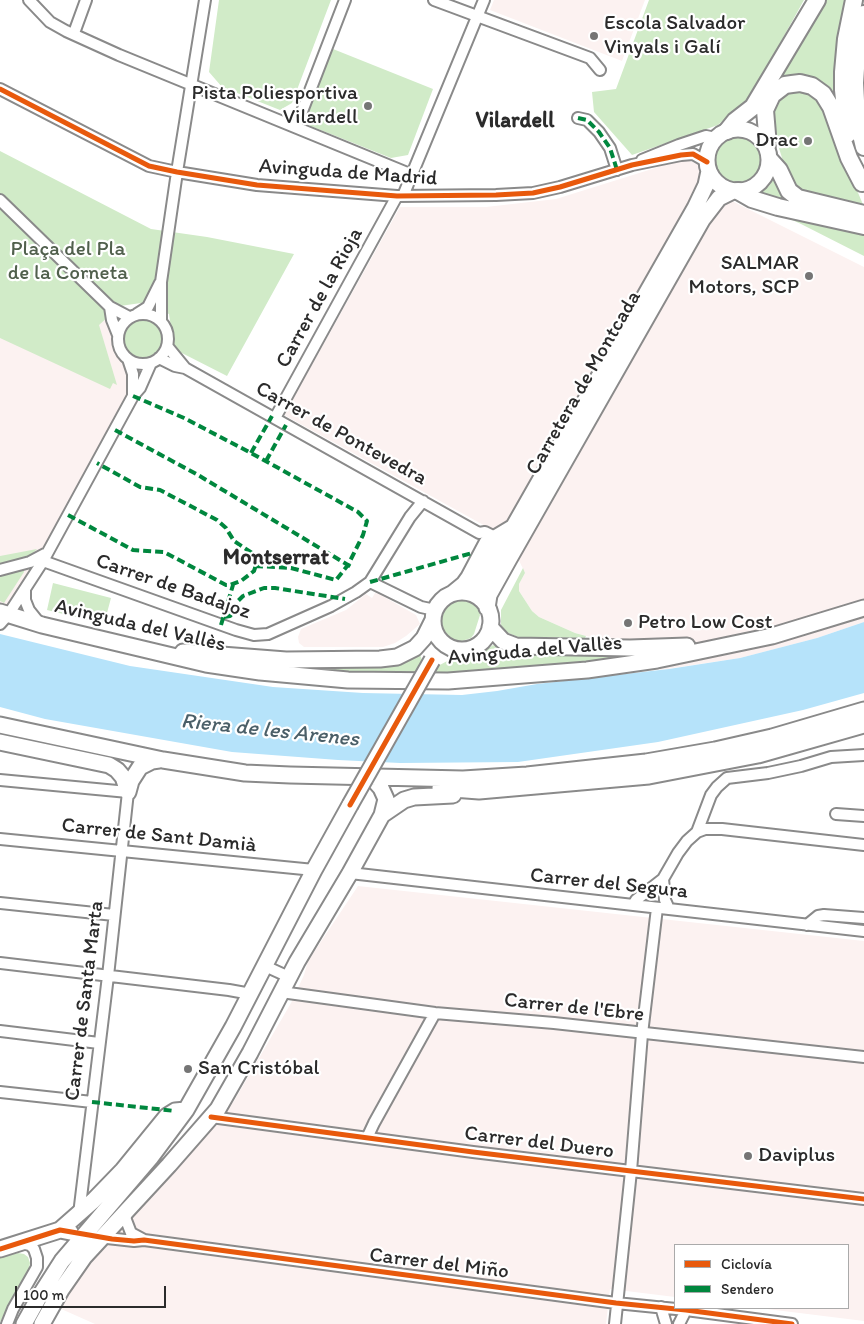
<!DOCTYPE html>
<html>
<head>
<meta charset="utf-8">
<style>
  body { margin:0 }
  #map { position:relative; width:864px; height:1324px; overflow:hidden; background:#fff; font-family:Itim,sans-serif }
  canvas { display:block }
  .legend { position:absolute; left:674px; top:1244px; width:175px; height:65px; box-sizing:border-box; background:#fff; border:1px solid #aaa; margin:0; padding:6px 9px; list-style:none; font-size:15px; color:#2b2b2b }
  .legend li { display:flex; align-items:center; gap:10px; height:25px }
  .legend b { width:25px; border:1px solid #aaa }
  .scale { position:absolute; left:15px; top:1286px; width:151px; height:22px; box-sizing:border-box; border:2px solid #2b2b2b; border-top:0; padding-left:6px; font-size:15px; line-height:18px; white-space:nowrap; color:#2b2b2b; -webkit-text-stroke:4px #fff; paint-order:stroke }
</style>
</head>
<body>
<div id="map">
<canvas width="864" height="1324"></canvas>
<ul class="legend">
<li><b style="height:6px;background:#e8590c"></b>Ciclovía</li>
<li><b style="height:6px;background:#00873e"></b>Sendero</li>
</ul>
<div class="scale">100 m</div>
</div>
<script>
const context = document.querySelector('canvas').getContext('2d');
context.lineJoin = 'round';
function fill(path, color) {
  context.fillStyle = color;
  context.fill(path, 'evenodd');
}
function shape(rows) {
  const path = new Path2D();
  for (const r of rows) {
    if (r.length === 3) {
      path.moveTo(r[0] + r[2], r[1]);
      path.arc(r[0], r[1], r[2], 0, 2 * Math.PI);
      continue;
    }
    path.moveTo(r[0], r[1]);
    for (let i = 2; i < r.length; i += 2) path.lineTo(r[i], r[i + 1]);
  }
  return path;
}
function stroke(path, color, width, dash) {
  context.strokeStyle = color;
  context.lineWidth = width;
  context.lineCap = dash ? 'butt' : 'round';
  context.setLineDash(dash || []);
  context.stroke(path);
}
function drawText(font, color, halo, rows, align = 'center') {
  context.font = font + ' Itim,sans-serif';
  context.lineWidth = 4.5;
  context.setLineDash([]);
  context.textBaseline = 'middle';
  context.strokeStyle = halo;
  context.fillStyle = color;
  for (const [text, x, y, turn = 0] of rows) {
    context.save();
    context.translate(x, y);
    context.rotate((+turn || 0) * Math.PI / 180);
    context.textAlign = isNaN(turn) ? turn : align;
    if (halo) context.strokeText(text, 0, 0);
    context.fillText(text, 0, 0);
    context.restore();
  }
}
fill(shape([
  [494,0,645,0,622,61,490,10],
  [684,159,698,164,702,169,700,185,864,267,864,622,817,638,740,658,660,670,658,640,619,641,586,636,575,633,539,617,532,611,519,591,519,584,525,573,513,548,489,528,284,415,400,207,486,207,556,199],
  [0,198,121,319,142,312,151,314,141,372,52,544,0,623],
  [375,593,379,594,416,615,420,624,406,636,395,643,383,647,304,647,299,643,298,637,301,629,346,610,366,594,372,598],
  [358,886,864,941,864,1321,759,1308,848,1308,848,1245,675,1245,675,1297,610,1289,606,1324,95,1324,59,1308,87,1267,132,1214,234,1101,291,1003,304,975,308,961]
]), '#fcf2f1');
fill(shape([
  [219,0,331,0,292,103,280,110,222,87,209,72],
  [649,0,804,0,750,97,718,125,632,155,594,112,592,92,616,89],
  [821,0,847,0,837,46,836,100,832,98,774,85],
  [333,49,433,89,408,155,391,158,303,123],
  [800,88,819,99,864,207,802,193,788,177,773,129,771,111,780,95],
  [739,159,24],
  [0,151,151,229,207,237,294,254,227,376,174,349,169,314,141,303,120,306,99,325,117,385,113,383,110,389,0,338],
  [775,176,798,204,758,194,769,186],
  [761,206,864,233,864,256,801,224],
  [143,338,20],
  [37,549,27,559,0,563,0,556],
  [523,568,525,573,519,584,519,591,532,611,539,617,575,633,586,636,585,638,518,637,506,632,501,625,501,610],
  [24,570,24,572,4,603,0,601,0,573],
  [53,583,111,598,104,624,47,610],
  [458,600,471,602,479,610,480,615,474,634,471,638,462,641,452,640,448,637,443,631,440,622,441,615,446,607],
  [493,645,507,651,649,653,556,666,488,672,431,673,438,666,449,660,465,660,477,657],
  [419,652,422,660,416,671,405,673,376,673,294,667],
  [18,1253,24,1254,28,1257,30,1263,29,1268,0,1322,0,1258]
]), '#d1ebc8');
fill(shape([
  [864,622,864,693,803,710,658,742,518,762,400,763,338,760,232,752,45,719,0,707,0,634,130,666,273,687,363,693,462,695,497,691,537,684,669,669,740,658,817,638]
]), '#b6e3fa');
const street = shape([
  [29,0,50,22,66,31,119,55,412,175],
  [434,0,590,58,600,70],
  [74,33,86,0],
  [0,89,149,166,177,172,257,185,397,196,496,195,533,193,560,187,632,165,681,155,693,154,707,162],
  [578,118,587,120,599,132,610,148,617,170],
  [296,127,345,0],
  [642,160,679,145,706,136,716,138],
  [403,196,484,0],
  [0,200,110,307,129,317],
  [110,307,112,320,118,335],
  [143,339,25],
  [137,314,148,307,160,283],
  [161,321,161,282,177,172,205,0],
  [167,346,185,368],
  [159,358,175,366,185,368,479,533,485,532,495,537],
  [128,359,133,374,133,396],
  [275,418,397,196],
  [43,561,236,630,254,635,268,634,331,606,356,592,370,582,410,517,423,501],
  [0,570,30,562,45,554],
  [370,582,421,607,435,610],
  [25,590,25,600,29,610,41,625],
  [0,624,8,615,43,561,133,396,140,388,151,363],
  [0,780,128,792,108,976,79,1214],
  [836,814,864,816],
  [697,832,711,795,717,787,727,778,768,773,801,766,831,757,864,755],
  [0,839,314,870],
  [350,873,864,931],
  [663,879,665,900,669,909],
  [0,903,114,915],
  [633,905,636,900,663,879,678,853,687,841,697,832,705,829,722,829,864,845],
  [807,925,818,916,824,915,864,918],
  [0,963,229,990,251,994],
  [265,966,289,977],
  [281,992,435,1013,554,1023,864,1057],
  [0,1031,99,1043],
  [0,1092,92,1102],
  [211,1117,473,1152,864,1199],
  [367,1138,374,1123,435,1013],
  [125,1212,126,1220,131,1233,144,1240],
  [98,1237,134,1241,144,1240,616,1303,686,1310,792,1324],
  [661,1307,666,1324],
  [7,1324,13,1309,37,1267,37,1258,34,1249,30,1245,21,1243],
  [615,1324,631,1171,642,1034,657,908],
  [679,1324,686,1310]
]);
const secondary = shape([
  [738,160,31],
  [468,592,480,585,489,570,695,208,706,185,709,171],
  [462,621,29],
  [453,593,464,584,469,577,487,543,512,528],
  [487,608,489,595,509,559,702,220,719,198,733,191],
  [0,612,42,625,206,664,260,672,348,680,448,681,587,670,657,660,772,636,864,608],
  [490,627,503,641,516,646,630,648,687,646],
  [183,652,286,660,380,659,397,657,415,648,424,638,433,620],
  [0,725,163,760,245,773,290,775,463,779,527,775,646,762,715,750,772,737,864,710],
  [0,742,109,765,117,770,123,777,128,792],
  [440,788,479,791,649,776,758,755,864,725],
  [128,792,131,781,140,767,152,761,159,760],
  [382,815,404,800,414,797,453,795],
  [60,1230,93,1201,123,1170,167,1116,175,1111,186,1110],
  [0,1249,60,1230,70,1232],
  [24,1324,39,1297,62,1261,151,1157,186,1110,233,1027,314,870,350,805],
  [42,1324,61,1290,84,1257,169,1165,218,1109,250,1053,297,962,350,873,382,815,386,799,381,788,372,778]
]);
const primary = shape([
  [864,14,857,54,855,83,857,118,864,147],
  [727,131,735,121,753,107,817,0],
  [848,134,843,90,843,72,846,39,854,0],
  [767,145,767,134,765,110,772,95,785,85,792,84,800,83,812,86,823,94,831,107,849,158,862,183],
  [770,160,779,170,789,191,798,198,864,214],
  [738,191,752,199,778,207,864,226]
]);
stroke(street, '#8a8a8a', 14);
stroke(secondary, '#8a8a8a', 19);
stroke(primary, '#8a8a8a', 20);
stroke(street, '#fff', 10);
stroke(secondary, '#fff', 15);
stroke(primary, '#fff', 16);
const secondaryBridge = shape([
  [350,805,432,660]
]);
stroke(secondaryBridge, '#8a8a8a', 19, []);
stroke(secondaryBridge, '#fff', 15);
stroke(shape([
  [578,118,587,120,599,132,610,148,617,170],
  [133,396,184,418,251,453,358,512,367,521,363,535,348,565,336,580,291,568,256,566],
  [115,430,198,475,353,568],
  [251,453,272,416],
  [266,461,286,425],
  [68,515,133,550,164,552,226,585,230,585,241,581,254,571,257,562,255,555,234,541,226,528,217,520,160,490,140,487,97,463],
  [370,582,472,553],
  [224,617,230,616,232,614,237,602,243,596,264,588,275,588,345,599],
  [221,625,233,585],
  [92,1102,175,1111]
]), '#00873e', 4, [8, 4]);
stroke(shape([
  [0,89,149,166,177,172,257,185,397,196,496,195,533,193,560,187,632,165,681,155,693,154,707,162],
  [350,805,432,660],
  [211,1117,473,1152,864,1199],
  [0,1249,60,1230,112,1239,134,1241,144,1240,616,1303,686,1310,792,1324]
]), '#e8590c', 5);
for (const [x, y, r, color] of [
  [594,36,5,"#757575"],
  [368,106,5,"#757575"],
  [808,141,5,"#757575"],
  [809,276,5,"#757575"],
  [628,623,5,"#757575"],
  [188,1069,5,"#757575"],
  [748,1156,5,"#757575"]
]) {
  const dot = new Path2D();
  dot.arc(x, y, r, 0, 2 * Math.PI);
  context.fillStyle = color;
  context.fill(dot);
  stroke(dot, '#fff', 2);
}
drawText('21px', '#2b2b2b', '#fff', [
  ["Escola Salvador",604,24],
  ["Vinyals i Galí",604,48],
  ["Pista Poliesportiva",358,94,"right"],
  ["Vilardell",358,118,"right"],
  ["Drac",798,141,"right"],
  ["SALMAR",799,264,"right"],
  ["Motors, SCP",799,288,"right"],
  ["Petro Low Cost",638,623],
  ["San Cristóbal",198,1069],
  ["Daviplus",758,1156]
], 'left');
drawText('21px', '#2b2b2b', '#fff', [
  ["Avinguda de Madrid",348,173,4],
  ["Carrer de la Rioja",320,298,-61],
  ["Carretera de Montcada",584,383,-60],
  ["Carrer de Pontevedra",341,434,29],
  ["Carrer de Badajoz",173,587,19],
  ["Avinguda del Vallès",140,626,13],
  ["Avinguda del Vallès",535,651,-5],
  ["Carrer de Sant Damià",159,836,6],
  ["Carrer del Segura",609,884,6],
  ["Carrer de Santa Marta",85,1001,-83],
  ["Carrer de l'Ebre",574,1008,6],
  ["Carrer del Duero",539,1143,7],
  ["Carrer del Miño",439,1264,7]
]);
drawText('21px', '#51604d', '#fff', [
  ["Plaça del Pla",68,250],
  ["de la Corneta",68,274]
]);
drawText('bold 22px', '#2b2b2b', '#fff', [
  ["Vilardell",515,121],
  ["Montserrat",276,558]
]);
drawText('italic 22px', '#4b5f68', '#fff', [
  ["Riera de les Arenes",270,731,6]
]);
</script>
</body>
</html>
